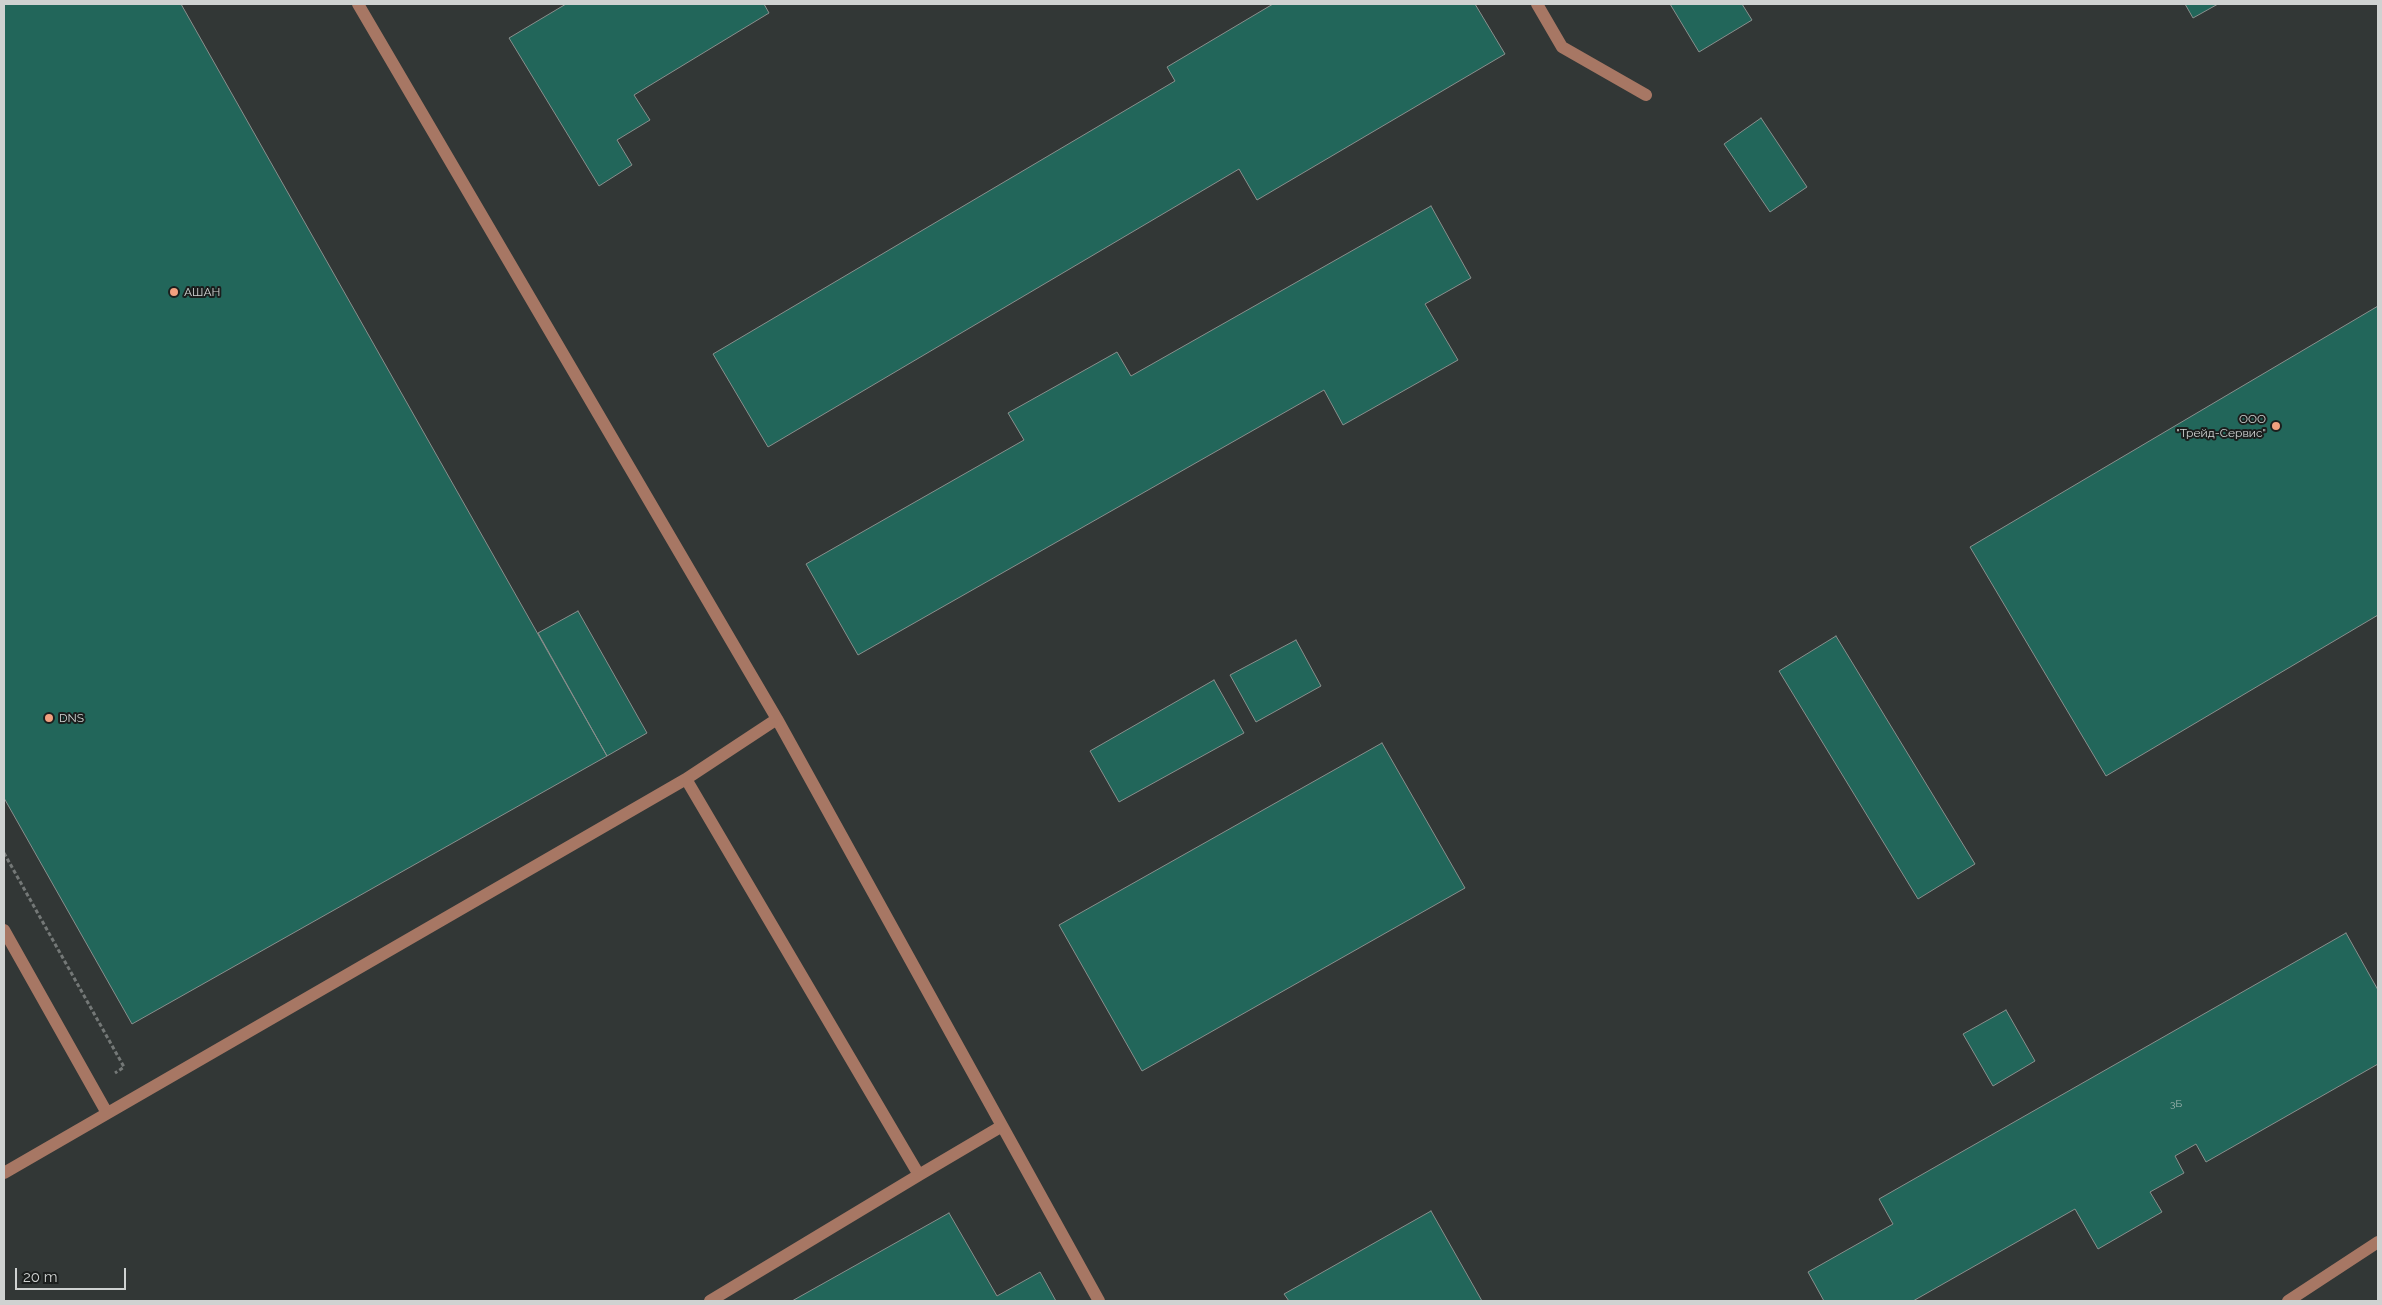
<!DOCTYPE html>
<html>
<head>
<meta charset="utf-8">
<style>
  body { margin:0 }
  #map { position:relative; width:2382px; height:1305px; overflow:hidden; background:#323736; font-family:Raleway,sans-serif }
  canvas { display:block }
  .frame { position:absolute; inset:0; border:5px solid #cfd2d1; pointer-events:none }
  .scale { position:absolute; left:15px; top:1268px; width:111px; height:22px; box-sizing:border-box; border:2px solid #cfd2d1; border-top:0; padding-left:6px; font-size:15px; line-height:18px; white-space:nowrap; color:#cfd2d1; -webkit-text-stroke:4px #1b1e1d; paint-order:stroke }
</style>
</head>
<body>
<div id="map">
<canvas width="2382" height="1305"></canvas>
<div class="frame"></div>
<div class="scale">20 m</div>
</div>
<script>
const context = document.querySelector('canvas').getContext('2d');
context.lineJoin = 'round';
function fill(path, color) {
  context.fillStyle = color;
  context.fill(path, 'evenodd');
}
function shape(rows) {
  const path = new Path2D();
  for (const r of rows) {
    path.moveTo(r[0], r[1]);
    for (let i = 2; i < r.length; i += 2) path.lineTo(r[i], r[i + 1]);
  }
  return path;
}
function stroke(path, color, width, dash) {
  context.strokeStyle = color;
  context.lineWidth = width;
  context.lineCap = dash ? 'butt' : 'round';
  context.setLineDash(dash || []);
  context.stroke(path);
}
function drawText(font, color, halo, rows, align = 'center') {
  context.font = font + ' Raleway,sans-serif';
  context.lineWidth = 4;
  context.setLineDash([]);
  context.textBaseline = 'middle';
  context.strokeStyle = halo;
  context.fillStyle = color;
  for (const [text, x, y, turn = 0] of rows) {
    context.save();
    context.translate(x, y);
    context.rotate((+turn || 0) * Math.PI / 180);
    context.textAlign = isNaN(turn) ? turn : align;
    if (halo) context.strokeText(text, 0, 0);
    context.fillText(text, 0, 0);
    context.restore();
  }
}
const building = shape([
  [4,4,181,4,607,756,132,1024,4,798,4,4],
  [566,4,764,4,769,13,634,95,650,120,617,140,632,165,599,186,509,38,566,4],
  [1273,4,1475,4,1505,54,1257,200,1239,169,768,447,713,354,1175,81,1167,67,1273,4],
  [1670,4,1742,4,1752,20,1699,52,1670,4],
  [2185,4,2218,4,2193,18,2185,4],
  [1761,118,1807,187,1770,212,1724,144,1761,118],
  [1431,206,1471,278,1425,304,1458,360,1343,425,1324,390,858,655,806,564,1024,440,1008,413,1117,352,1131,376,1431,206],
  [2378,306,2378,615,2106,776,1970,547,2378,306],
  [578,611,647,733,607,756,538,633,578,611],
  [1836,636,1975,864,1918,899,1779,671,1836,636],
  [1296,640,1321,686,1256,722,1230,675,1296,640],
  [1214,680,1244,733,1119,802,1090,751,1214,680],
  [1382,743,1465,888,1142,1071,1059,925,1382,743],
  [2346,933,2378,990,2378,1064,2206,1162,2196,1144,2175,1156,2184,1173,2150,1192,2162,1212,2098,1249,2075,1209,1913,1301,1824,1301,1808,1272,1893,1224,1879,1199,2346,933],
  [2006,1010,2035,1061,1993,1086,1963,1034,2006,1010],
  [1431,1211,1482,1301,1289,1301,1284,1294,1431,1211],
  [949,1213,997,1296,1040,1272,1056,1301,792,1301,949,1213]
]);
fill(building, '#22665a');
stroke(building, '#898f8d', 1);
stroke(shape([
  [4,853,124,1067,115,1073]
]), '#747877', 3, [4, 2.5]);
stroke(shape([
  [358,4,777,719],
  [1537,4,1562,47,1646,95],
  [686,779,777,719,1099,1301],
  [4,930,107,1113],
  [4,1173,686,779,919,1175,710,1301],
  [919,1175,1002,1126],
  [2288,1301,2378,1242]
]), '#a77764', 12);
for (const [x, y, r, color] of [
  [174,292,5,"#f2a07f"],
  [2276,426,5,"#f2a07f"],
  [49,718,5,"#f2a07f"]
]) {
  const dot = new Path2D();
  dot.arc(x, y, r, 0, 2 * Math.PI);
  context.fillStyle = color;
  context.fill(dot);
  stroke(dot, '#1b1e1d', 2);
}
drawText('10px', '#a4b7b3', null, [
  ["3Б",2176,1104]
]);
drawText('12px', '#cfd2d1', '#1b1e1d', [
  ["АШАН",184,292],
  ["ООО",2266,419,"right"],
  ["\"Трейд-Сервис\"",2266,433,"right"],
  ["DNS",59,718]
], 'left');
</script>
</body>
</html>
